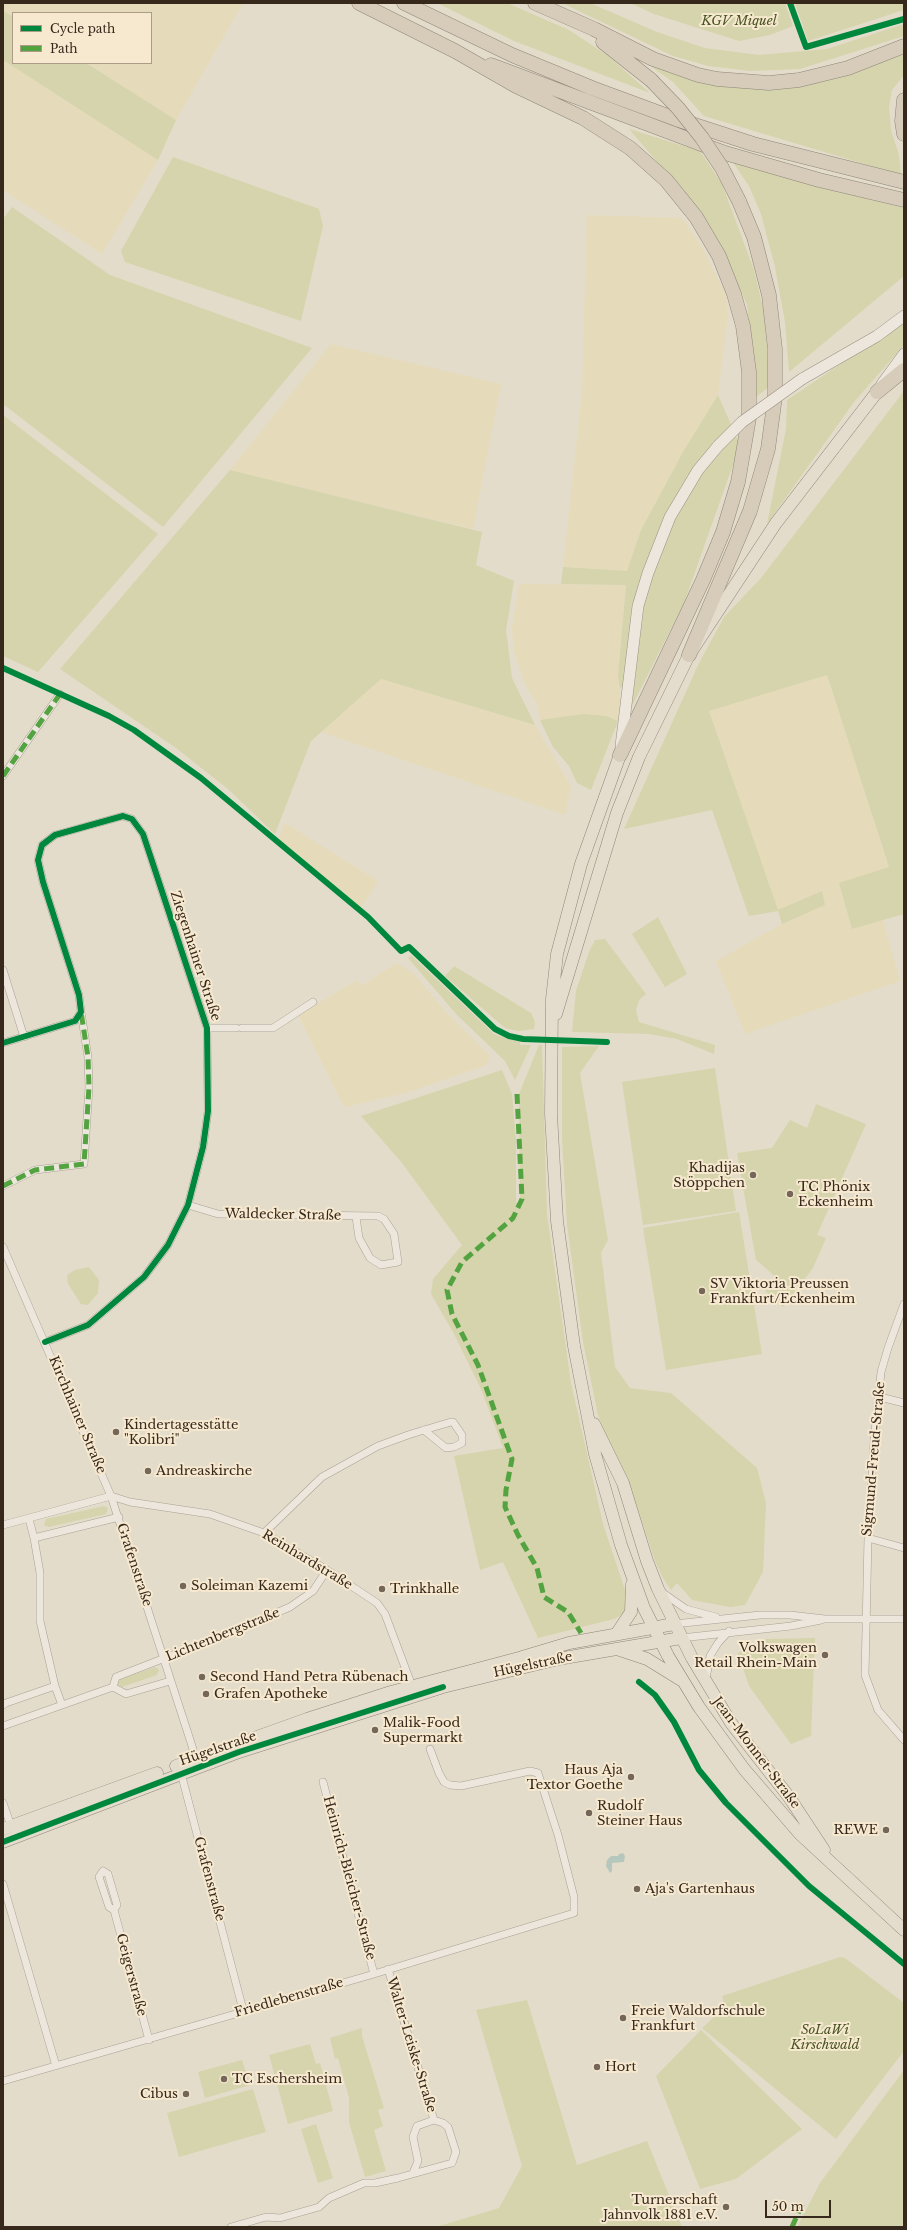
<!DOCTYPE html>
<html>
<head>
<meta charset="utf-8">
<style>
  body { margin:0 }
  #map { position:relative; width:907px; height:2230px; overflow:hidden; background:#e4dcca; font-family:"Libre Baskerville",serif }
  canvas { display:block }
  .frame { position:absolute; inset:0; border:4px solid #37281c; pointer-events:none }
  .legend { position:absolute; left:12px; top:12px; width:140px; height:52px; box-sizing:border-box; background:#f6e9cf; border:1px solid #aa9c87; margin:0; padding:5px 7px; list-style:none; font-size:12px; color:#37281c }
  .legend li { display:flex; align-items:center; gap:8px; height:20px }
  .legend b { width:20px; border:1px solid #aa9c87 }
  .scale { position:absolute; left:765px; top:2200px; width:66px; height:18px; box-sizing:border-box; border:2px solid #37281c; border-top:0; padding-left:5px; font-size:12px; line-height:14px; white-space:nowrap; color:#37281c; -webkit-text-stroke:3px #f6e9cf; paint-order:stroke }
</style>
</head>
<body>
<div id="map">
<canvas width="907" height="2230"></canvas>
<div class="frame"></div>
<ul class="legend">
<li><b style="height:5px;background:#00873e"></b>Cycle path</li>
<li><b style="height:5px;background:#53a341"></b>Path</li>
</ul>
<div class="scale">50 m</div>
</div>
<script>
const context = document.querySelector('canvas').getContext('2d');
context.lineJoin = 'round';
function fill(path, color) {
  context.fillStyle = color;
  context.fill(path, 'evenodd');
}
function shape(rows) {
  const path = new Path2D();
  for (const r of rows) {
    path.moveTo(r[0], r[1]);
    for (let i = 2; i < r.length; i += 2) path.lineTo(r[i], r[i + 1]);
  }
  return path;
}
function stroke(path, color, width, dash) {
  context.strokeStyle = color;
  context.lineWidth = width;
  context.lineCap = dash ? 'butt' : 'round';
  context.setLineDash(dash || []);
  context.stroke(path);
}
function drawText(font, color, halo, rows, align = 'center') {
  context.font = font + ' "Libre Baskerville",serif';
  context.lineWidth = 4;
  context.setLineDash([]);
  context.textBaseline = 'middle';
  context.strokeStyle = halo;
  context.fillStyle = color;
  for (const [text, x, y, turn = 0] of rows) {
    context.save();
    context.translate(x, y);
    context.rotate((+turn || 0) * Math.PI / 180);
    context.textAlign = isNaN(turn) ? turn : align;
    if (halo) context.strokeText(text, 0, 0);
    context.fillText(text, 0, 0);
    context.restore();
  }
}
fill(shape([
  [3,3,243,3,176,120,86,63,151,63,151,13,13,13,13,17,3,11],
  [3,60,158,160,102,254,3,190],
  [587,215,682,218,704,251,726,296,728,314,718,395,683,452,641,530,627,572,563,567,582,392],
  [331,344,501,384,473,529,230,470],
  [519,584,626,585,618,676,621,706,618,721,606,716,540,720,538,706,525,684,514,652,512,628],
  [827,675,889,868,839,884,852,929,883,920,900,981,745,1034,716,961,782,924,825,905,822,891,778,911,709,710],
  [381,679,535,725,571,787,565,815,321,732],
  [285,823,378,881,360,909,277,841],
  [397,963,415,975,444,1010,490,1056,486,1065,406,1093,344,1107,298,1015,357,980,361,986]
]), '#e5dbba');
fill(shape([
  [437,3,507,3,569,30,607,55,650,93,514,41],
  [562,3,590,3,657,32,705,48,759,55,827,49,904,24,904,36,800,69,751,71,708,66,673,56],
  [630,3,785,3,793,26,770,35,739,41,654,14],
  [795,3,904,3,904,10,808,41],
  [3,11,13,17,13,63,86,63,176,120,158,160,3,60],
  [633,54,704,83,846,74,904,54,904,75,892,90,889,107,891,130,899,155,901,175,704,116,673,82],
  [629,129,700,151,722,184,754,270,764,312,770,386,756,397,747,304,704,217],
  [173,157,319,209,323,226,301,321,125,262,121,251],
  [732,161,805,183,904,208,904,276,789,372,785,322,775,267,761,214,749,186],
  [12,207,110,275,312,348,163,527,3,404,3,219],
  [904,324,904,345,854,402,767,524,786,429,787,400,845,361],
  [904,391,904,914,852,929,839,883,889,867,827,675,709,711,778,910,822,891,825,905,782,924,778,911,749,916,712,810,624,829,699,663,724,617,761,578],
  [718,395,740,445,684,603,631,708,636,672,620,689,618,676,626,585,561,584,563,567,627,571,641,530,683,452],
  [3,415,158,534,38,672,3,656],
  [230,470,482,532,476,565,514,581,506,630,512,678,535,725,381,679,311,741,275,834,228,789,176,748,60,669],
  [584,714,606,716,618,721,591,790,577,783,569,766,553,747,540,720],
  [658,917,687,974,665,987,632,934],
  [605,939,646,994,639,1000,636,1010,639,1022,715,1045,714,1054,677,1039,649,1034,572,1032,576,991,589,952,595,940],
  [411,955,494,1034,520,1042,520,1045,531,1045,515,1080,505,1061,457,1015,408,958],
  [454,966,531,1013,535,1022,534,1029,518,1031,505,1028,445,976],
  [539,1045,542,1045,547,1214,571,1383,603,1524,625,1590,626,1603,625,1613,614,1619,538,1638,503,1562,480,1570,454,1456,503,1448,481,1389,453,1332,431,1294,433,1279,462,1245,402,1163,361,1116,502,1070,512,1094,516,1141,516,1202,520,1206,519,1094],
  [599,1046,580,1073,608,1240,601,1253,615,1367,630,1388,671,1393,757,1468,766,1503,763,1572,745,1605,730,1607,692,1600,677,1583,671,1590,663,1578,655,1561,631,1488,609,1444,598,1415,583,1342,567,1224,562,1137,562,1047],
  [715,1068,736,1211,643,1225,622,1082],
  [816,1104,866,1124,817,1235,826,1238,813,1268,783,1307,765,1291,776,1277,756,1260,737,1153,772,1148,790,1120,807,1128],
  [739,1212,762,1354,666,1370,643,1228],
  [89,1267,99,1280,98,1293,88,1305,81,1304,68,1284,67,1275,75,1270],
  [104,1506,108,1508,106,1514,49,1527,44,1525,46,1519],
  [815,1638,811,1736,791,1744,749,1686,738,1653,763,1639],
  [155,1667,159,1670,157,1675,122,1687,117,1684,120,1679],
  [840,1957,845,1958,904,2003,904,2051,836,2139,702,2028,725,2007,722,1996],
  [527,2000,577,2165,647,2141,682,2227,436,2227,499,2208,522,2166,476,2010],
  [362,2028,362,2036,384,2108,378,2110,383,2126,374,2130,386,2171,365,2177,349,2122,349,2098,338,2058,335,2059,330,2038],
  [701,2030,802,2129,736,2179,700,2189,656,2076],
  [310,2044,316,2064,320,2063,333,2111,288,2124,269,2055],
  [242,2060,250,2085,205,2098,198,2072],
  [904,2070,904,2227,797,2227,820,2183],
  [253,2089,266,2132,179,2157,167,2113],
  [316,2124,333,2178,318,2183,301,2129]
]), '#d5d4ac');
fill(shape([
  [623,1853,625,1856,624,1862,612,1863,612,1871,610,1873,606,1866,607,1860,611,1856,618,1856,619,1854]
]), '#b6c8bd');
const minor = shape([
  [3,776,60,694],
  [3,970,24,1037],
  [207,1028,236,1028],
  [242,1028,273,1028,313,1002],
  [3,1043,75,1021,81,1012,79,995,43,882,38,860,42,845,55,835,123,816,132,819,143,834,151,858,207,1028,208,1111,203,1147,188,1205,168,1245,144,1277,88,1325,45,1342],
  [3,1186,35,1170,84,1164,89,1087,88,1057,81,1012],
  [188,1205,218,1214,378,1216,384,1219,394,1234,398,1262,381,1265,370,1258,359,1238,356,1217],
  [3,1247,111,1496,193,1749,189,1762],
  [904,1304,888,1348,881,1372,874,1442,868,1538,865,1675,878,1710,904,1740],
  [880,1397,904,1403],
  [29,1519,34,1538,119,1517],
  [3,1525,111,1496,130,1502,210,1514,264,1533,327,1570,377,1603,385,1614,412,1686],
  [264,1533,322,1477,378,1446,408,1435,424,1430,451,1422,453,1422,462,1435,462,1443,454,1447,446,1448,424,1430],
  [34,1538,40,1573,40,1621,55,1686,62,1705],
  [868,1538,904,1548],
  [663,1593,686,1609,716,1617],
  [674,1624,760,1615,790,1615,825,1619,904,1619],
  [681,1638,791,1626,821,1620],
  [706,1679,710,1656,718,1643,729,1631],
  [113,1687,116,1677,219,1637,290,1607,313,1591,327,1570],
  [3,1705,6,1703,55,1686],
  [3,1726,113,1687,126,1694,170,1681],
  [183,1771,181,1773,243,2010],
  [323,1782,374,1974],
  [3,1803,11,1826],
  [103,1871,108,1874,117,1905,114,1910,109,1907,99,1877,103,1871],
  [3,1884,56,2066],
  [114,1910,149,2040],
  [388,1969,434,2120],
  [3,2081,374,1974,574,1913,574,1897,558,1835,538,1773,530,1771,461,1786,450,1785,444,1782,439,1773,430,1749],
  [231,2227,266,2217,280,2218,319,2207,329,2198,364,2183,375,2183,398,2178,452,2163,456,2152,448,2127,443,2123,434,2120,417,2126,413,2137,418,2161,413,2173]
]);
const secondary = shape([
  [802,379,877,336,904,316],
  [882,384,904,354],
  [621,746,638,606,648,573,670,517,698,470,718,446]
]);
const primary = shape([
  [620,755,581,864,557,954,552,999,551,1114,557,1221,574,1346,595,1454,621,1545,644,1608,668,1656,699,1707,744,1769,800,1834,904,1930],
  [556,1014,617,813,639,757,689,655,776,523,877,392],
  [594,1424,623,1483,647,1561,658,1589,692,1658,731,1723,789,1797,824,1850],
  [617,1633,631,1612,632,1584],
  [617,1649,647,1659,681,1680],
  [176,1766,307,1719,391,1692,519,1658,569,1643,674,1624],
  [3,1829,157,1773],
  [3,1842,239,1752,443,1687,558,1659,681,1638]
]);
const motorway = shape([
  [359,3,455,51,516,86,583,118,630,148,666,180,696,217,719,256,734,294,743,326,749,372,749,418,738,482,723,532,703,580,620,755],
  [404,3,512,55,592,88,676,119,753,144,904,182],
  [535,3,594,29,653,59,698,75,717,79,769,83,799,80,848,68,904,46],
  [603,42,651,80],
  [491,65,725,153,819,180,904,200],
  [904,100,902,121,904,134],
  [877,392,904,370],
  [689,655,750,511,768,449,775,397,775,349,769,295,754,237,739,201]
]);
stroke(minor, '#a9a094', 8);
stroke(secondary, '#989083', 12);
stroke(primary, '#8e867a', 13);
stroke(motorway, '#8e867a', 15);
stroke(minor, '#ece6dc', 7);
stroke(secondary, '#ece6dc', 11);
stroke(primary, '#e4dccd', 12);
stroke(motorway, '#d7cbba', 14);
const secondaryBridge = shape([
  [718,446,742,422,802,379]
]);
const motorwayBridge = shape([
  [651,80,678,108,702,138,722,168,739,201]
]);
stroke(secondaryBridge, '#989083', 12, []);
stroke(motorwayBridge, '#8e867a', 15, []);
stroke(secondaryBridge, '#ece6dc', 11);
stroke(motorwayBridge, '#d7cbba', 14);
stroke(shape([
  [3,776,60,694,62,695],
  [517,1094,522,1199,513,1218,462,1262,447,1290,452,1314,478,1365,512,1459,506,1490,505,1507,518,1535,537,1568,544,1597,568,1612,581,1633],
  [3,1186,35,1170,84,1164,89,1087,88,1057,81,1012],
  [792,2227,804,2200]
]), '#53a341', 5, [10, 5]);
stroke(shape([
  [790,3,806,47,904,19],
  [3,668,109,716,134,730,201,778,368,917,401,951,409,947,495,1029,509,1036,523,1039,607,1042],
  [3,1043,75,1021,81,1012,79,995,43,882,38,860,42,845,55,835,123,816,132,819,143,834,151,858,207,1028,208,1111,203,1147,188,1205,168,1245,144,1277,88,1325,45,1342],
  [639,1682,655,1695,674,1722,699,1770,726,1803,809,1886,904,1964],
  [3,1842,239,1752,443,1687]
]), '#00873e', 6);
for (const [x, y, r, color] of [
  [753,1175,4,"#746759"],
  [790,1194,4,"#746759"],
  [702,1291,4,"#746759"],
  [116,1432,4,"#746759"],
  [148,1471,4,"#746759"],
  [183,1586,4,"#746759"],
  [382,1589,4,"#746759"],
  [825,1655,4,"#746759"],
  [202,1677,4,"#746759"],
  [206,1694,4,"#746759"],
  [375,1730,4,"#746759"],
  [631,1777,4,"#746759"],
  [589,1813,4,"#746759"],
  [886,1830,4,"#746759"],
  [637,1889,4,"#746759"],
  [623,2018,4,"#746759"],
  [597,2067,4,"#746759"],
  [224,2079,4,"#746759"],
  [186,2094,4,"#746759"],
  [726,2207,4,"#746759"]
]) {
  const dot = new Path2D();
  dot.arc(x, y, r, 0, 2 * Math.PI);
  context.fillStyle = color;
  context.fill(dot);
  stroke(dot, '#f6e9cf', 1.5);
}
drawText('italic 13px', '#495422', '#f6e9cf', [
  ["KGV Miquel",739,21],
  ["SoLaWi",825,2030],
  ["Kirschwald",825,2045]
]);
drawText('13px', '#37281c', '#f6e9cf', [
  ["Ziegenhainer Straße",195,956,72],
  ["Waldecker Straße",283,1215,1],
  ["Kirchhainer Straße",77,1415,67],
  ["Sigmund-Freud-Straße",874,1459,-85],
  ["Reinhardstraße",307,1560,31],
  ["Grafenstraße",134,1565,72],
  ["Lichtenbergstraße",223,1635,-22],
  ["Hügelstraße",533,1665,-12],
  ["Hügelstraße",218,1749,-19],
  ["Jean-Monnet-Straße",756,1753,53],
  ["Heinrich-Bleicher-Straße",349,1878,75],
  ["Grafenstraße",209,1879,75],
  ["Geigerstraße",131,1975,75],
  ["Friedlebenstraße",289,1998,-16],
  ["Walter-Leiske-Straße",411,2045,73]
]);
drawText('13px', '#37281c', '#f6e9cf', [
  ["Khadijas",745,1168,"right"],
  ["Stöppchen",745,1183,"right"],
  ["TC Phönix",798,1187],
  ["Eckenheim",798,1202],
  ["SV Viktoria Preussen",710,1284],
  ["Frankfurt/Eckenheim",710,1299],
  ["Kindertagesstätte",124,1425],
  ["\"Kolibri\"",124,1440],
  ["Andreaskirche",156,1471],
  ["Soleiman Kazemi",191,1586],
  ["Trinkhalle",390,1589],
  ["Volkswagen",817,1648,"right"],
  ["Retail Rhein-Main",817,1663,"right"],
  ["Second Hand Petra Rübenach",210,1677],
  ["Grafen Apotheke",214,1694],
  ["Malik-Food",383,1723],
  ["Supermarkt",383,1738],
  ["Haus Aja",623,1770,"right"],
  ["Textor Goethe",623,1785,"right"],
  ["Rudolf",597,1806],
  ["Steiner Haus",597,1821],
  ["REWE",878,1830,"right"],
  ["Aja's Gartenhaus",645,1889],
  ["Freie Waldorfschule",631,2011],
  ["Frankfurt",631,2026],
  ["Hort",605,2067],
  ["TC Eschersheim",232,2079],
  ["Cibus",178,2094,"right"],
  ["Turnerschaft",718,2200,"right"],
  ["Jahnvolk 1881 e.V.",718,2215,"right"]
], 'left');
</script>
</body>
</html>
